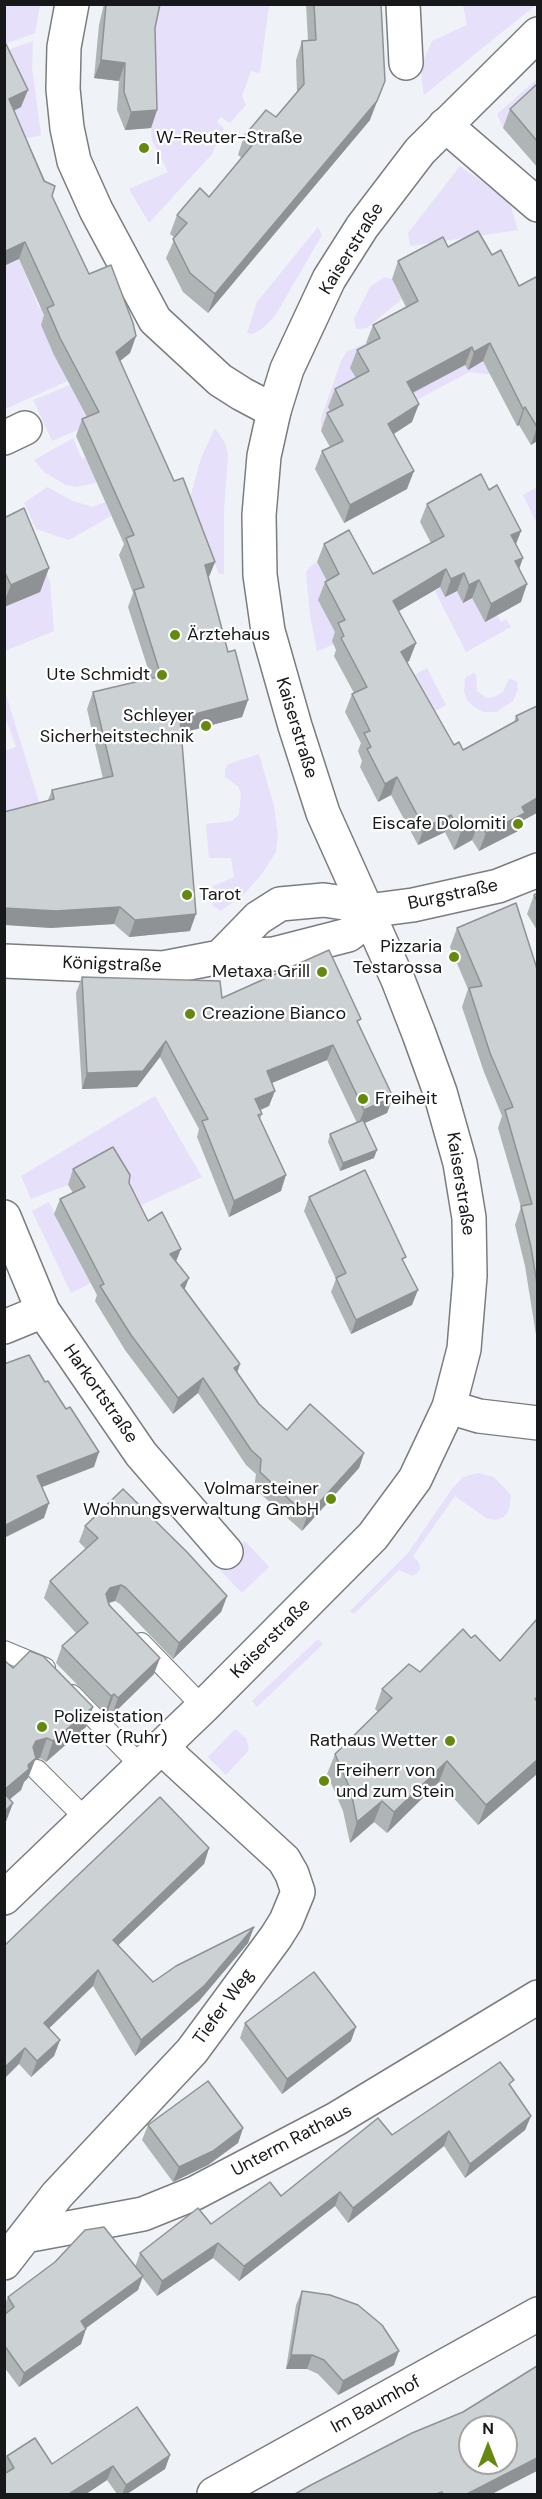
<!DOCTYPE html>
<html>
<head>
<meta charset="utf-8">
<style>
  body { margin:0 }
  #map { position:relative; width:542px; height:2499px; overflow:hidden; background:#eff2f6; font-family:"DM Sans",sans-serif }
  canvas { display:block }
  .frame { position:absolute; inset:0; border:6px solid #171819; pointer-events:none }
  .north { position:absolute; left:458px; top:2415px; width:60px; height:60px; box-sizing:border-box; background:#fff; border:2px solid #a2a3a3; border-radius:50%; rotate:0deg; font-size:16px; font-weight:700; line-height:24px; text-align:center; color:#171819 }
  .north::after { content:''; display:block; margin:auto; width:21px; height:27px; background:#64890e; clip-path:polygon(50% 0,100% 100%,50% 72%,0 100%) }
</style>
</head>
<body>
<div id="map">
<canvas width="542" height="2499"></canvas>
<div class="frame"></div>
<div class="north">N</div>
</div>
<script>
const context = document.querySelector('canvas').getContext('2d');
context.lineJoin = 'round';
function fill(path, color) {
  context.fillStyle = color;
  context.fill(path, 'evenodd');
}
function shape(rows) {
  const path = new Path2D();
  for (const r of rows) {
    path.moveTo(r[0], r[1]);
    for (let i = 2; i < r.length; i += 2) path.lineTo(r[i], r[i + 1]);
  }
  return path;
}
function stroke(path, color, width, dash) {
  context.strokeStyle = color;
  context.lineWidth = width;
  context.lineCap = dash ? 'butt' : 'round';
  context.setLineDash(dash || []);
  context.stroke(path);
}
function drawText(font, color, halo, rows, align = 'center') {
  context.font = font + ' "DM Sans",sans-serif';
  context.lineWidth = 4.5;
  context.setLineDash([]);
  context.textBaseline = 'middle';
  context.strokeStyle = halo;
  context.fillStyle = color;
  for (const [text, x, y, turn = 0] of rows) {
    context.save();
    context.translate(x, y);
    context.rotate((+turn || 0) * Math.PI / 180);
    context.textAlign = isNaN(turn) ? turn : align;
    if (halo) context.strokeText(text, 0, 0);
    context.fillText(text, 0, 0);
    context.restore();
  }
}
fill(shape([
  [5,5,40,5,35,33,5,44],
  [158,5,269,5,260,73,251,71,242,96,246,105,230,123,221,117,217,122,224,128,212,154,149,223,129,189,168,172,152,140,151,128,148,46],
  [463,5,536,5,424,95,420,68,432,41,467,25],
  [33,41,32,68,41,135,8,143,4,115,5,51],
  [537,79,537,97,503,128,497,114],
  [460,166,509,201,518,230,410,246,408,233],
  [318,227,322,235,275,316,262,329,252,334,247,333,257,302],
  [19,259,39,308,50,304,68,381,5,409,5,266],
  [384,277,392,279,402,299,367,328,356,329,354,319,370,287],
  [366,343,373,356,362,389,329,407,336,423,321,431,321,418,341,361,346,352],
  [494,355,505,376,469,372,404,407,400,400,430,371],
  [119,365,135,405,52,441,33,400],
  [215,428,225,443,228,455,224,510,224,574,219,574,190,498,201,458],
  [73,438,82,459,87,457,99,482,77,487,66,485,44,472,34,460],
  [47,487,73,501,93,507,105,502,111,516,69,540,36,529,24,503],
  [537,487,537,524,523,495],
  [39,552,50,582,54,631,5,651,5,607,40,591],
  [317,562,332,591,338,638,333,645,317,651,310,615,306,573,309,567],
  [440,588,457,591,472,598,485,621,497,615,501,622,506,619,511,627,466,652,435,591],
  [427,668,446,705,422,719,402,682],
  [473,673,476,674,477,691,486,698,494,697,503,692,509,679,517,681,518,689,513,701,496,712,484,712,474,707,467,700,464,691,465,678],
  [4,688,40,805,5,862,5,751,16,747,5,716],
  [259,754,274,806,278,835,276,852,262,874,245,893,221,911,212,905,213,886,234,877,231,858,209,858,206,824,232,821,239,814,241,794,238,786,225,777,225,769,228,764],
  [155,1096,202,1177,133,1209,96,1169,68,1185,31,1199,21,1176],
  [49,1202,91,1283,71,1293,32,1211],
  [478,1473,494,1477,511,1495,509,1510,504,1517,495,1520,486,1518,455,1496,413,1556,419,1563,420,1569,417,1573,412,1576,399,1570,354,1614,350,1611,408,1553,452,1489,463,1477],
  [245,1541,269,1567,242,1593,218,1568],
  [318,1639,323,1644,257,1707,252,1701],
  [235,1729,246,1738,249,1750,226,1775,208,1757]
]), '#e7e0fa');
const service = shape([
  [141,1643,203,1707],
  [4,1651,45,1668],
  [72,1695,141,1766],
  [37,1770,85,1818]
]);
const minor = shape([
  [72,4,64,47,63,89,67,128,74,161,96,210,155,320,220,380,242,394,274,411],
  [403,4,406,63],
  [445,125,538,205],
  [4,438,25,428],
  [220,957,258,918,280,904,324,900,344,903,367,911,413,905,498,886,538,870],
  [4,961,163,968,220,957,274,954,348,935,356,929,367,911],
  [4,1217,43,1311,141,1454,226,1552],
  [4,1327,43,1311],
  [449,1407,479,1416,538,1423],
  [25,2236,143,2214,195,2193,336,2119,538,1997],
  [4,2263,57,2195,192,2051,276,1937,286,1921,298,1892,292,1874,284,1860,161,1747],
  [214,2494,538,2314]
]);
const secondary = shape([
  [4,1898,203,1707,373,1536,415,1479,449,1407,464,1349,470,1276,469,1218,460,1163,440,1092,419,1034,398,980,323,813,295,726,268,631,260,575,259,515,264,456,274,411,287,369,329,279,362,227,420,151,538,34]
]);
stroke(service, '#7a7d80', 22);
stroke(minor, '#7a7d80', 36);
stroke(secondary, '#7a7d80', 36);
stroke(service, '#fff', 20);
stroke(minor, '#fff', 33);
stroke(secondary, '#fff', 33);
fill(shape([
  [104,4,160,4,155,28,157,110,151,128,125,130,117,110,119,81,94,78,99,25],
  [306,4,381,4,370,120,208,313,183,292,166,258,175,238,170,234,177,215,209,197,242,158,238,155,244,136,276,117,297,92,296,60,302,41,308,41],
  [4,43,21,107,14,111,52,196,89,274,136,336,130,353,120,361,174,481,215,562,208,579,228,652,248,700,242,717,181,733,190,931,129,937,114,924,50,928,48,800,52,790,103,779,87,709,93,692,151,678,128,607,133,593,119,555,124,544,76,436,82,419,87,417,54,355,41,325,44,315,19,259],
  [537,84,537,167,503,128,510,109],
  [448,247,492,255,519,286,537,280,537,441,531,445,519,425,517,426,483,361,468,370,465,365,413,393,412,422,394,434,407,489,344,523,315,469,322,451,330,447,321,431,327,413,330,411,328,407,335,389,356,378,350,368,357,350,367,345,366,343,373,325,406,307,392,279,398,261],
  [489,490,521,531,516,544,519,568,521,602,485,622,472,598,463,603,457,591,445,597,440,587,399,611,416,643,409,661,407,662,454,745,463,750,514,722,516,716,537,706,528,817,522,821,518,831,479,851,472,840,454,850,445,832,418,845,391,795,378,802,360,767,362,761,358,751,361,743,345,712,352,694,354,693,334,656,336,650,332,641,335,632,318,600,325,582,327,581,317,562,324,544,373,574,431,543,420,522,427,504],
  [4,518,49,568,40,592,4,607],
  [537,893,537,930,527,914,534,895],
  [457,928,537,969,537,1341,525,1266,515,1225,521,1207,498,1128,502,1116,484,1072,462,1007,468,989,450,947],
  [82,977,222,998,359,1025,393,1097,387,1113,365,1123,374,1158,340,1171,328,1142,330,1134,357,1123,327,1060,272,1083,269,1106,260,1110,262,1114,260,1119,281,1191,229,1217,197,1137,199,1129,160,1057,137,1087,82,1089,76,993],
  [73,1169,129,1183,148,1221,176,1261,185,1289,240,1364,237,1372,259,1404,287,1430,364,1453,359,1468,302,1531,254,1488,256,1474,246,1465,198,1393,173,1414,125,1350,95,1301,97,1295,54,1214,60,1199,73,1193,68,1185],
  [309,1197,404,1262,412,1305,351,1334,331,1292,336,1279,304,1211],
  [85,1526,227,1596,221,1612,173,1659,120,1604,115,1601,109,1603,154,1674,112,1715,108,1711,105,1713,56,1663,62,1646,76,1633,44,1598,50,1581,86,1549,79,1542],
  [537,1619,537,1774,478,1825,439,1782,387,1833,374,1822,350,1843,343,1811,327,1774,335,1754,378,1712,375,1709,382,1689,420,1672,471,1638,500,1661],
  [13,1668,93,1707,86,1727,46,1762,40,1758,35,1760,28,1778,24,1782,21,1790,10,1799,13,1803,5,1824],
  [209,1848,204,1864,118,1945,153,1982,254,1927,248,1943,199,2001,135,2056,93,1986,49,2028,60,2040,54,2056,31,2077,19,2064,4,1946],
  [245,2023,351,2041,282,2094,240,2038],
  [511,2087,531,2116,525,2130,465,2178,444,2146,348,2223,335,2206,239,2281,213,2258,157,2296,142,2277,138,2290,85,2329,81,2344,19,2387,4,2367,4,2306,8,2297,135,2267,140,2253,211,2224,281,2196,392,2135],
  [148,2125,243,2128,238,2143,208,2165,173,2182,142,2140],
  [302,2291,394,2365,338,2395,318,2374,307,2369,286,2369,296,2305],
  [170,2455,165,2469,127,2494,117,2494,107,2480,86,2494,4,2494,4,2462,7,2456,52,2464]
]), '#afb4b5');
fill(shape([
  [101,60,125,63,119,81,94,78],
  [385,81,370,120,208,313,215,294],
  [28,90,21,107,4,115,9,99],
  [157,110,151,128,125,130,131,112],
  [25,242,19,259,4,266,4,252],
  [136,336,130,353,110,369,116,352],
  [490,343,483,361,468,370,474,352],
  [472,347,465,365,400,399,407,382],
  [419,404,412,422,382,441,388,424],
  [525,407,519,425,517,426,523,409],
  [537,427,537,441,531,445],
  [414,471,407,489,344,523,350,505],
  [521,531,514,549,511,535],
  [523,558,517,575,515,561],
  [215,562,208,579,205,565],
  [49,568,40,592,4,607,4,602,11,585],
  [446,569,440,587,387,618,393,601],
  [464,573,457,591,445,597,451,579],
  [479,580,472,598,463,603,469,585],
  [527,584,521,602,485,622,491,604],
  [416,643,409,661,394,670,401,652],
  [248,700,242,717,174,735,180,718],
  [397,777,391,795,378,802,385,784],
  [537,798,537,813,522,821,518,831,479,851,486,833,522,807],
  [451,815,445,832,418,845,424,828],
  [479,822,472,840,454,850,461,832],
  [120,907,114,924,50,928,4,925,4,908],
  [196,914,190,931,129,937,135,920],
  [166,1041,160,1057,137,1087,82,1089,87,1073],
  [333,1045,327,1060,262,1087,267,1071],
  [275,1091,269,1106,249,1115,255,1099],
  [393,1097,387,1113,358,1126,364,1110],
  [377,1150,374,1158,340,1171,343,1163],
  [286,1175,281,1191,229,1217,234,1201],
  [181,1249,175,1264,170,1254],
  [189,1278,183,1293,181,1285],
  [418,1290,412,1305,351,1334,356,1320],
  [240,1364,235,1379,234,1368],
  [203,1378,198,1393,173,1414,178,1398],
  [99,1452,94,1467,32,1491,37,1476],
  [364,1453,359,1468,302,1531,307,1516],
  [49,1503,44,1518,4,1538,4,1526],
  [121,1585,115,1601,104,1604,106,1594,110,1588],
  [227,1596,221,1612,173,1659,179,1643],
  [160,1658,154,1674,112,1715,118,1698],
  [114,1694,108,1711,105,1713,111,1696],
  [93,1707,86,1727,46,1762,53,1741],
  [47,1738,40,1758,35,1760,28,1778,24,1782,21,1790,4,1804,4,1790,36,1741],
  [537,1760,537,1774,478,1825,486,1805],
  [447,1761,439,1782,387,1833,394,1812],
  [382,1801,374,1822,350,1843,357,1822],
  [13,1803,5,1824,4,1824,4,1812],
  [209,1848,204,1864,107,1956,113,1940],
  [254,1927,248,1943,199,2001,135,2056,141,2040],
  [98,1970,93,1986,38,2039,44,2023],
  [356,2027,351,2041,282,2094,287,2079],
  [60,2040,54,2056,31,2077,37,2061],
  [25,2048,19,2064,4,2079,4,2068],
  [531,2116,525,2130,465,2178,470,2164],
  [243,2128,238,2143,208,2165,173,2182,179,2167],
  [449,2131,444,2146,348,2223,353,2208],
  [340,2192,335,2206,239,2281,244,2266],
  [218,2243,213,2258,157,2296,162,2281],
  [143,2276,138,2290,75,2336,81,2321],
  [86,2329,81,2344,19,2387,24,2373],
  [399,2351,394,2365,338,2395,343,2381],
  [291,2355,312,2355,307,2369,286,2369],
  [170,2455,165,2469,127,2494,122,2494,126,2485],
  [537,2458,537,2471,492,2494,467,2494],
  [113,2466,107,2480,86,2494,69,2494]
]), '#8f9294');
const building = shape([
  [106,4,160,4,155,28,157,110,131,112,124,92,125,63,101,60,106,4],
  [314,4,381,4,385,81,377,101,215,294,190,273,173,239,187,223,177,215,200,188,209,197,254,143,244,136,256,122,266,110,276,117,304,84,302,41,316,40,314,4],
  [5,42,28,90,9,99,44,181,55,186,52,196,89,274,111,265,133,323,136,336,116,352,174,481,183,478,215,562,205,565,228,652,235,650,248,700,180,718,196,914,135,920,120,907,56,911,4,908,4,812,54,799,52,790,113,776,93,692,161,676,134,590,144,587,126,538,134,535,82,419,99,412,60,338,47,308,54,305,25,242,4,252,5,42],
  [537,84,537,141,510,109,537,84],
  [478,231,492,255,501,250,519,286,536,277,537,280,537,427,525,407,523,409,490,343,474,352,472,347,407,382,419,404,388,424,414,471,350,505,322,451,343,441,327,413,343,405,335,389,369,371,357,350,380,338,373,325,418,301,398,261,443,237,448,247,478,231],
  [481,474,489,490,497,485,521,531,511,535,523,558,515,561,527,584,491,604,479,580,469,585,464,573,451,579,446,569,393,601,416,643,401,652,454,745,459,742,463,750,518,720,516,716,537,706,537,798,522,807,525,813,486,833,479,822,461,832,451,815,424,828,397,777,385,784,367,749,371,747,364,733,370,731,352,694,367,687,341,638,344,636,338,623,345,620,325,582,339,574,324,544,349,530,373,574,444,536,427,504,481,474],
  [24,508,49,568,11,585,4,571,4,518,24,508],
  [537,893,537,901,534,895,537,893],
  [516,903,537,969,537,1284,531,1247,521,1206,532,1204,505,1110,513,1107,490,1053,469,988,482,986,457,928,516,903],
  [329,950,361,1019,357,1021,393,1097,364,1110,333,1045,267,1071,275,1091,255,1099,262,1114,258,1115,286,1175,234,1201,202,1121,208,1119,166,1041,143,1071,87,1073,82,977,220,981,222,998,329,950],
  [363,1120,377,1150,343,1163,330,1134,363,1120],
  [113,1147,130,1175,129,1183,148,1221,162,1212,181,1249,170,1254,189,1278,181,1285,240,1364,234,1368,259,1404,287,1430,310,1404,364,1453,307,1516,260,1472,261,1459,251,1450,203,1378,178,1398,131,1335,100,1286,104,1284,60,1199,85,1187,73,1169,113,1147],
  [365,1170,406,1257,402,1259,418,1290,356,1320,336,1278,346,1273,309,1197,365,1170],
  [29,1355,45,1382,48,1381,66,1409,70,1407,99,1452,37,1476,49,1503,4,1526,4,1364,29,1355],
  [123,1489,187,1552,227,1596,179,1643,126,1588,121,1585,110,1588,106,1594,109,1605,160,1658,118,1698,114,1694,111,1696,62,1646,88,1623,50,1581,98,1538,85,1526,123,1489],
  [537,1619,537,1697,535,1699,537,1701,537,1760,486,1805,447,1761,394,1812,382,1801,357,1822,351,1791,335,1754,392,1698,382,1689,409,1664,420,1672,463,1629,471,1638,475,1635,500,1661,537,1619],
  [30,1651,43,1656,93,1707,53,1741,47,1738,36,1741,33,1747,36,1758,28,1765,29,1769,4,1790,4,1660,13,1668,30,1651],
  [4,1793,13,1803,4,1812,4,1793],
  [160,1797,209,1848,113,1940,153,1982,176,1966,254,1927,205,1985,141,2040,98,1970,44,2023,60,2040,37,2061,25,2048,4,2068,4,1946,55,1897,160,1797],
  [314,1972,356,2027,287,2079,245,2023,314,1972],
  [500,2062,514,2080,509,2084,531,2116,470,2164,449,2131,353,2208,340,2192,244,2266,218,2243,162,2281,140,2253,198,2208,211,2224,270,2182,281,2196,378,2118,392,2135,500,2062],
  [208,2081,243,2128,213,2151,179,2167,148,2125,208,2081],
  [104,2227,143,2276,81,2321,86,2329,24,2373,4,2345,4,2315,14,2307,8,2297,55,2262,85,2230,104,2227],
  [302,2291,330,2295,358,2305,382,2325,399,2351,343,2381,324,2360,312,2355,291,2355,302,2291],
  [537,2366,537,2458,467,2494,443,2494,442,2492,436,2494,295,2494,311,2485,412,2433,463,2412,537,2366],
  [470,2427,506,2427,506,2463,470,2463,470,2427],
  [137,2407,170,2455,126,2485,113,2466,69,2494,4,2494,4,2474,14,2468,7,2456,35,2438,52,2464,137,2407]
]);
fill(building, '#ccd1d3');
stroke(building, '#8f9294', 1.5);
for (const [x, y, r, color] of [
  [144,148,6,"#64890e"],
  [175,635,6,"#64890e"],
  [162,675,6,"#64890e"],
  [206,726,6,"#64890e"],
  [518,824,6,"#64890e"],
  [187,895,6,"#64890e"],
  [454,957,6,"#64890e"],
  [322,972,6,"#64890e"],
  [190,1014,6,"#64890e"],
  [363,1099,6,"#64890e"],
  [331,1499,6,"#64890e"],
  [42,1727,6,"#64890e"],
  [450,1741,6,"#64890e"],
  [324,1781,6,"#64890e"]
]) {
  const dot = new Path2D();
  dot.arc(x, y, r, 0, 2 * Math.PI);
  context.fillStyle = color;
  context.fill(dot);
  stroke(dot, '#fff', 2);
}
drawText('18px', '#171819', '#fff', [
  ["W-Reuter-Straße",156,138],
  ["I",156,159],
  ["Ärztehaus",187,635],
  ["Ute Schmidt",150,675,"right"],
  ["Schleyer",194,716,"right"],
  ["Sicherheitstechnik",194,737,"right"],
  ["Eiscafe Dolomiti",506,824,"right"],
  ["Tarot",199,895],
  ["Pizzaria",442,947,"right"],
  ["Testarossa",442,968,"right"],
  ["Metaxa Grill",310,972,"right"],
  ["Creazione Bianco",202,1014],
  ["Freiheit",375,1099],
  ["Volmarsteiner",319,1489,"right"],
  ["Wohnungsverwaltung GmbH",319,1510,"right"],
  ["Polizeistation",54,1717],
  ["Wetter (Ruhr)",54,1738],
  ["Rathaus Wetter",438,1741,"right"],
  ["Freiherr von",336,1771],
  ["und zum Stein",336,1792]
], 'left');
drawText('18px', '#171819', '#fff', [
  ["Kaiserstraße",352,249,-58],
  ["Kaiserstraße",296,728,73],
  ["Burgstraße",453,895,-12],
  ["Königstraße",112,965,2],
  ["Kaiserstraße",460,1184,81],
  ["Harkortstraße",100,1394,55],
  ["Kaiserstraße",271,1639,-45],
  ["Tiefer Weg",224,2007,-54],
  ["Unterm Rathaus",292,2141,-28],
  ["Im Baumhof",376,2405,-29]
]);
</script>
</body>
</html>
